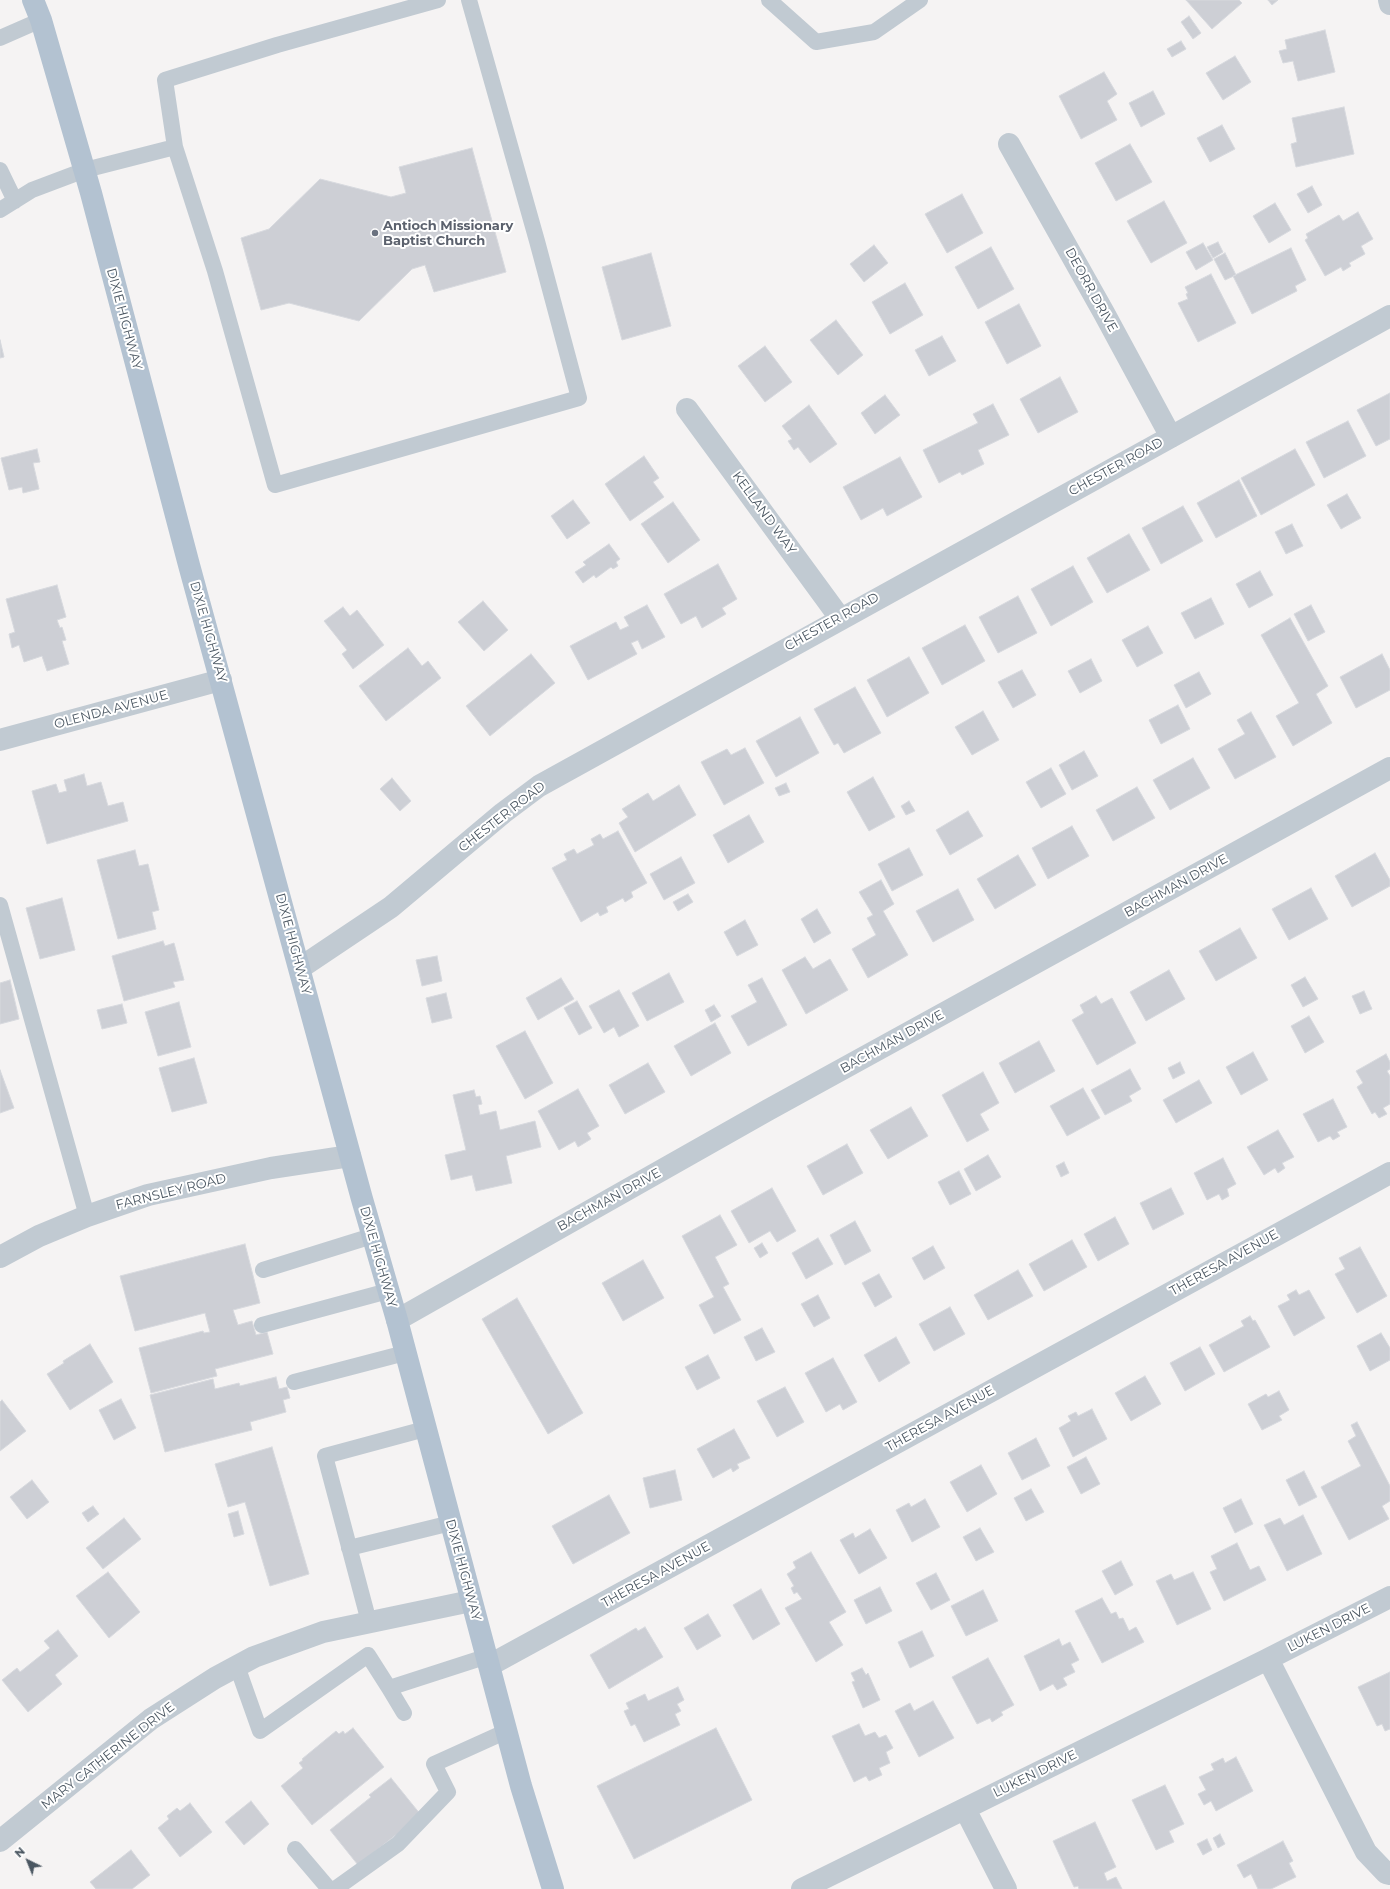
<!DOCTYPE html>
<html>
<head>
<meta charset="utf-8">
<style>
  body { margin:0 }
  #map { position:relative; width:1390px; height:1889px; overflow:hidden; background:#f5f3f3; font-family:Montserrat,sans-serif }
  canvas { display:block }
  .north { position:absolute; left:8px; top:1841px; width:40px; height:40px; -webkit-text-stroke:3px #fff; paint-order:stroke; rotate:317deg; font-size:11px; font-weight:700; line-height:16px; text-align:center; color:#4a5661 }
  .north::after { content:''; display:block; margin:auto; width:14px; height:18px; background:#4a5661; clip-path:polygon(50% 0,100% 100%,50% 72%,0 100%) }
</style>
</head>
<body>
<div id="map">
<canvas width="1390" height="1889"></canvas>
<div class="north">N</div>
</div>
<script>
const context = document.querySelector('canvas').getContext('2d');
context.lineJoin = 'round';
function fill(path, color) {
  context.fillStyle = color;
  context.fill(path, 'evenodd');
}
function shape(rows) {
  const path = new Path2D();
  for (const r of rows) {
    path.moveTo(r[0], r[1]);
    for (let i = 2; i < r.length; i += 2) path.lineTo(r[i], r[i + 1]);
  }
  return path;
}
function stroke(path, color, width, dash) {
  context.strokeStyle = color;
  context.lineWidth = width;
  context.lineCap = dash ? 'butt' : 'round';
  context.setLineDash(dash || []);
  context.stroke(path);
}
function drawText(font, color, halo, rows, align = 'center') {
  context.font = font + ' Montserrat,sans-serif';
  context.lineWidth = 4;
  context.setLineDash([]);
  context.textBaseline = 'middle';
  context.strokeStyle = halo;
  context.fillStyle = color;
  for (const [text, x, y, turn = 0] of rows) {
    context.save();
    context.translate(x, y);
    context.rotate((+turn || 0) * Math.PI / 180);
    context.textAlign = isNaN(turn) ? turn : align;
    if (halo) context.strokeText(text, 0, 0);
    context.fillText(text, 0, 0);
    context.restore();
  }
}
const building = shape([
  [1186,0,1239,0,1242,3,1212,29,1186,0],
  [1268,0,1278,0,1272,5,1268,0],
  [1189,16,1201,33,1193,39,1181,22,1189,16],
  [1325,30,1335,72,1298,81,1293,61,1283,63,1279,51,1287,49,1285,40,1325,30],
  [1181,41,1186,49,1172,57,1167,49,1181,41],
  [1235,56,1251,82,1223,100,1206,73,1235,56],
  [1104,72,1117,94,1107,101,1117,120,1081,139,1059,96,1104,72],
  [1153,91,1165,114,1141,127,1129,103,1153,91],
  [1344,107,1354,154,1296,167,1291,144,1297,142,1292,118,1344,107],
  [1222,125,1235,149,1210,162,1197,138,1222,125],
  [1130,144,1152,182,1116,201,1095,163,1130,144],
  [472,148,506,272,434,292,425,265,412,269,359,321,289,303,261,310,241,238,269,229,320,179,391,197,406,193,399,167,472,148],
  [1312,186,1322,205,1308,213,1297,194,1312,186],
  [962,194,983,233,947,253,925,214,962,194],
  [1164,201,1187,243,1151,263,1127,221,1164,201],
  [1275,203,1291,230,1269,243,1253,216,1275,203],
  [1358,212,1373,239,1361,246,1365,254,1349,263,1351,266,1343,271,1341,267,1325,276,1305,240,1308,238,1306,234,1339,215,1343,221,1358,212],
  [1218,242,1223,252,1213,258,1207,247,1218,242],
  [1203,243,1213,260,1196,270,1186,252,1203,243],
  [874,245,888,263,864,282,850,264,874,245],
  [991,247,1014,289,978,309,955,267,991,247],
  [1291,248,1306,280,1295,286,1297,291,1252,314,1233,276,1291,248],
  [651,253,671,326,622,340,602,267,651,253],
  [1225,253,1236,275,1225,280,1214,259,1225,253],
  [1211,274,1236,323,1198,342,1178,303,1188,299,1186,294,1188,293,1185,287,1211,274],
  [905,283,923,315,890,334,872,302,905,283],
  [1019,304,1041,346,1007,364,985,322,1019,304],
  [836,320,863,355,838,375,810,340,836,320],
  [942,336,956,361,929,376,915,350,942,336],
  [0,340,4,357,0,358,0,340],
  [765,346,792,382,765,402,738,366,765,346],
  [1060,377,1078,412,1038,433,1020,399,1060,377],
  [1390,393,1390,439,1376,446,1357,410,1390,393],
  [885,395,900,415,875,434,861,413,885,395],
  [993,404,1009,435,978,450,984,464,962,475,960,472,939,483,923,450,978,423,973,414,993,404],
  [809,405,837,444,810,463,798,447,794,450,788,441,792,439,782,426,809,405],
  [1348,421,1366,456,1324,478,1306,442,1348,421],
  [37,449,40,462,33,463,39,489,23,493,22,487,9,490,1,458,37,449],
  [1295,449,1315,485,1261,515,1241,478,1295,449],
  [644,456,659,478,653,482,664,497,630,521,605,484,644,456],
  [900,457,922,497,887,516,883,508,861,520,843,487,900,457],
  [1239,480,1257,516,1216,538,1197,503,1239,480],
  [1347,494,1361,518,1341,529,1327,505,1347,494],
  [573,500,590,523,567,539,551,516,573,500],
  [673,502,700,540,668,563,641,524,673,502],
  [1183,506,1203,541,1161,564,1142,528,1183,506],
  [1292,524,1303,546,1286,554,1275,532,1292,524],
  [1129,534,1150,570,1107,593,1087,558,1129,534],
  [609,544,620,559,616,562,618,566,613,569,611,567,596,578,594,575,583,583,575,572,586,565,583,562,609,544],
  [718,564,737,599,722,608,726,614,702,628,696,616,681,624,664,594,718,564],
  [1073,566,1093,602,1051,626,1031,589,1073,566],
  [1260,571,1273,595,1249,608,1236,584,1260,571],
  [57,585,66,617,57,620,60,628,62,627,66,640,62,641,69,664,47,671,42,656,24,662,19,645,12,648,9,634,15,632,6,599,57,585],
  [1018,596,1037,633,998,653,979,617,1018,596],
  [1211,598,1224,624,1195,639,1181,613,1211,598],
  [483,601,508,630,484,651,458,622,483,601],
  [647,605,665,637,642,649,638,640,631,643,637,654,588,680,570,646,616,622,620,630,629,626,624,617,647,605],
  [1311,605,1325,632,1308,641,1294,614,1311,605],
  [343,607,350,616,357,610,384,645,353,669,342,654,347,650,324,621,343,607],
  [1290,618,1328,686,1316,694,1332,723,1293,746,1276,716,1299,703,1261,635,1290,618],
  [965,625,985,661,942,685,922,648,965,625],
  [1148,626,1163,653,1137,667,1122,640,1148,626],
  [408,648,422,666,428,661,441,678,386,721,359,686,408,648],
  [531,654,555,683,490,736,466,706,531,654],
  [1382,654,1390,670,1390,690,1356,708,1340,677,1382,654],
  [909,657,929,693,887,717,867,680,909,657],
  [1091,659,1102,681,1080,693,1068,671,1091,659],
  [1022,670,1036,695,1013,708,998,682,1022,670],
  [1199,672,1211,694,1186,708,1174,685,1199,672],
  [855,687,881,733,844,753,838,743,834,745,814,709,855,687],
  [1178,705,1190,729,1161,744,1149,720,1178,705],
  [983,711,999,740,972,755,955,727,983,711],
  [1251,712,1276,757,1235,779,1218,749,1245,734,1237,720,1251,712],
  [800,717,819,753,776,777,756,741,800,717],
  [745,748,764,783,724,805,701,762,727,749,731,755,745,748],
  [1084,751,1098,776,1072,790,1059,765,1084,751],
  [1193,758,1210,788,1170,810,1153,780,1193,758],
  [1051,768,1066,794,1041,808,1026,782,1051,768],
  [84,774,87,786,101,782,108,806,123,802,128,821,47,844,32,791,56,784,59,793,67,791,64,780,84,774],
  [873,777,895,817,869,831,847,792,873,777],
  [392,778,411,801,400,811,380,789,392,778],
  [786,783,790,792,779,796,775,788,786,783],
  [679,785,696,815,635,852,619,823,628,817,622,809,648,793,653,801,679,785],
  [1137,787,1155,818,1113,841,1096,810,1137,787],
  [909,801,915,811,906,815,901,806,909,801],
  [968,811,983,836,950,855,936,830,968,811],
  [749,815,764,842,728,863,713,835,749,815],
  [1072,826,1089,856,1048,879,1032,848,1072,826],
  [618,831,647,883,631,892,633,897,625,902,623,898,606,907,608,912,600,916,598,912,581,922,552,868,567,860,564,854,574,849,577,854,594,845,591,839,600,834,603,839,618,831],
  [909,848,923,875,892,891,878,864,909,848],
  [135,850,139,866,148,864,159,910,152,912,156,929,118,939,97,860,135,850],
  [1375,853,1390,880,1390,886,1352,907,1335,876,1375,853],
  [1018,855,1036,885,995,909,977,879,1018,855],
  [681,857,695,883,664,900,650,874,681,857],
  [881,880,894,904,883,911,908,955,868,978,852,949,876,935,867,918,873,915,859,892,881,880],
  [1311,888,1328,919,1289,940,1272,909,1311,888],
  [958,889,974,920,933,942,916,911,958,889],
  [688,894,693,902,678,911,673,902,688,894],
  [62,898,75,950,40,959,26,908,62,898],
  [817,909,831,933,814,943,801,919,817,909],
  [745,920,758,945,737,956,724,932,745,920],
  [1240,928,1257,958,1216,981,1199,951,1240,928],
  [163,941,165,946,174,943,184,980,173,982,175,987,124,1001,112,956,163,941],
  [437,956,442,981,422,986,416,960,437,956],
  [805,957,813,969,830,959,848,990,806,1014,782,970,805,957],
  [1169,970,1185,999,1146,1021,1130,992,1169,970],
  [669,973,684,1002,647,1021,632,993,669,973],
  [1305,977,1318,999,1303,1007,1291,985,1305,977],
  [561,978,574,999,538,1020,526,998,561,978],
  [762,978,787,1025,748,1046,731,1016,757,1002,748,985,762,978],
  [10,980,19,1019,0,1024,0,983,10,980],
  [619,990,639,1026,619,1037,614,1027,604,1033,589,1006,619,990],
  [1364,991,1372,1009,1360,1014,1352,996,1364,991],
  [446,993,452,1018,432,1023,426,998,446,993],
  [1096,996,1101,1004,1112,998,1136,1043,1097,1065,1072,1020,1084,1013,1080,1005,1096,996],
  [577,1001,592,1028,579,1035,564,1008,577,1001],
  [179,1002,191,1047,158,1056,145,1012,179,1002],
  [122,1004,127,1023,102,1029,97,1010,122,1004],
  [714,1005,721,1016,711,1022,705,1010,714,1005],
  [1309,1016,1324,1042,1305,1053,1291,1026,1309,1016],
  [715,1023,731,1053,691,1076,674,1046,715,1023],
  [525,1031,553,1083,525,1099,496,1046,525,1031],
  [1039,1041,1055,1071,1015,1093,999,1063,1039,1041],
  [1253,1052,1268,1080,1241,1095,1226,1067,1253,1052],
  [1386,1054,1390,1062,1390,1069,1387,1071,1390,1076,1390,1104,1383,1108,1387,1114,1379,1118,1375,1112,1372,1114,1357,1087,1363,1083,1356,1071,1386,1054],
  [194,1058,207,1103,172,1112,159,1068,194,1058],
  [1180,1062,1185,1073,1173,1079,1168,1068,1180,1062],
  [648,1063,665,1092,625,1114,609,1085,648,1063],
  [1130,1069,1141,1089,1129,1096,1132,1101,1105,1115,1091,1090,1130,1069],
  [0,1070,14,1108,0,1113,0,1070],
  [983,1072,999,1103,980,1114,989,1130,967,1142,942,1095,983,1072],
  [1199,1080,1212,1103,1176,1123,1163,1100,1199,1080],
  [1083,1088,1100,1118,1067,1136,1050,1106,1083,1088],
  [578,1089,599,1126,587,1133,591,1139,578,1147,575,1141,559,1150,538,1111,578,1089],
  [474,1090,476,1097,480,1096,482,1104,478,1105,480,1115,496,1111,500,1130,535,1121,541,1147,506,1156,512,1183,476,1191,472,1175,451,1180,445,1155,466,1150,453,1095,474,1090],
  [1333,1099,1347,1127,1337,1132,1340,1136,1333,1140,1330,1136,1318,1142,1303,1114,1333,1099],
  [911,1107,928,1136,888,1159,870,1130,911,1107],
  [1278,1130,1294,1157,1282,1163,1285,1168,1278,1173,1275,1168,1264,1175,1247,1147,1278,1130],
  [847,1144,863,1173,823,1195,807,1166,847,1144],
  [988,1155,1001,1177,976,1191,964,1169,988,1155],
  [1223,1158,1236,1184,1227,1189,1229,1196,1222,1200,1219,1194,1207,1200,1194,1173,1223,1158],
  [1064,1162,1069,1173,1061,1177,1056,1166,1064,1162],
  [959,1171,971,1194,950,1205,938,1182,959,1171],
  [772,1188,796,1231,777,1242,770,1231,749,1243,731,1211,772,1188],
  [1171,1188,1184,1214,1153,1230,1140,1203,1171,1188],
  [720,1215,737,1245,715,1257,729,1284,723,1287,741,1320,714,1334,699,1305,714,1297,682,1236,720,1215],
  [1115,1217,1129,1244,1098,1261,1084,1234,1115,1217],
  [855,1221,871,1251,845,1265,830,1235,855,1221],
  [818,1238,833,1264,806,1279,792,1253,818,1238],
  [1072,1240,1087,1267,1044,1291,1029,1264,1072,1240],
  [762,1243,768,1253,760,1258,754,1248,762,1243],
  [245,1244,260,1303,233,1310,238,1325,252,1321,256,1335,267,1332,273,1354,215,1369,217,1376,151,1393,139,1348,203,1331,204,1333,210,1332,205,1313,135,1331,120,1276,245,1244],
  [933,1246,945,1268,924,1280,912,1258,933,1246],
  [1360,1247,1387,1296,1357,1313,1335,1274,1345,1269,1339,1258,1360,1247],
  [643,1260,664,1298,623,1321,602,1283,643,1260],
  [1018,1270,1033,1296,988,1320,974,1295,1018,1270],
  [879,1274,892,1297,875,1307,862,1283,879,1274],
  [1296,1290,1299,1295,1309,1290,1325,1318,1294,1336,1278,1306,1290,1300,1287,1295,1296,1290],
  [818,1295,830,1318,814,1327,801,1304,818,1295],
  [517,1298,583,1413,548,1434,482,1319,517,1298],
  [950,1307,965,1334,934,1351,919,1324,950,1307],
  [1250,1316,1253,1321,1255,1320,1270,1347,1224,1372,1209,1345,1244,1326,1241,1321,1250,1316],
  [762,1328,775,1352,756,1361,744,1337,762,1328],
  [1381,1333,1390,1348,1390,1360,1370,1371,1357,1346,1381,1333],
  [896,1337,910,1363,879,1382,864,1355,896,1337],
  [90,1344,113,1382,70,1410,47,1374,64,1363,63,1361,90,1344],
  [1200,1347,1215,1374,1185,1391,1170,1363,1200,1347],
  [708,1355,720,1378,697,1390,685,1367,708,1355],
  [833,1358,857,1402,843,1410,840,1404,826,1412,805,1373,833,1358],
  [1145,1376,1161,1404,1131,1421,1115,1393,1145,1376],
  [276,1377,279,1389,287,1387,290,1398,283,1400,286,1412,250,1422,252,1430,165,1452,150,1395,213,1379,215,1389,239,1383,240,1386,276,1377],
  [785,1387,804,1422,777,1437,757,1401,785,1387],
  [1279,1391,1289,1410,1279,1416,1282,1420,1262,1430,1248,1404,1266,1394,1268,1397,1279,1391],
  [121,1399,136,1428,114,1440,99,1410,121,1399],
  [2,1400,26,1431,0,1451,0,1402,2,1400],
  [1092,1409,1107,1439,1073,1457,1059,1428,1071,1421,1068,1416,1076,1412,1078,1416,1092,1409],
  [1357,1422,1390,1486,1390,1501,1382,1506,1389,1519,1349,1540,1321,1487,1361,1466,1348,1441,1356,1436,1351,1425,1357,1422],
  [734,1429,750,1458,737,1464,739,1468,733,1472,731,1468,713,1478,697,1449,734,1429],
  [1036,1438,1050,1466,1022,1480,1008,1453,1036,1438],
  [272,1447,309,1574,270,1586,245,1502,228,1507,215,1464,272,1447],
  [1086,1457,1100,1484,1081,1494,1067,1467,1086,1457],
  [981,1465,997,1494,967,1512,950,1482,981,1465],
  [675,1470,682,1500,650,1508,643,1478,675,1470],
  [1304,1471,1317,1497,1299,1506,1286,1480,1304,1471],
  [32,1480,49,1502,27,1519,10,1497,32,1480],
  [1031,1489,1044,1512,1026,1521,1014,1498,1031,1489],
  [609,1495,630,1533,573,1564,552,1526,609,1495],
  [925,1499,940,1527,912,1542,896,1510,909,1503,911,1507,925,1499],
  [1241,1499,1253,1524,1235,1533,1223,1508,1241,1499],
  [93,1506,99,1514,88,1522,82,1513,93,1506],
  [238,1511,244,1534,234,1537,228,1514,238,1511],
  [1303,1515,1322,1554,1287,1571,1264,1525,1280,1518,1284,1525,1303,1515],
  [124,1518,141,1539,103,1569,86,1548,124,1518],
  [980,1528,994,1552,976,1561,963,1537,980,1528],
  [870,1529,887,1558,859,1574,840,1540,853,1533,855,1538,870,1529],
  [1237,1543,1250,1570,1259,1566,1266,1580,1224,1601,1210,1572,1217,1569,1211,1556,1237,1543],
  [811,1552,846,1612,829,1622,843,1645,816,1662,785,1608,802,1599,797,1592,794,1594,791,1588,794,1586,787,1574,796,1568,793,1562,811,1552],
  [1121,1561,1133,1585,1115,1595,1102,1571,1121,1561],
  [108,1572,140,1612,109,1638,76,1596,108,1572],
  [1193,1572,1211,1609,1177,1625,1156,1581,1171,1574,1174,1580,1193,1572],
  [936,1573,950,1600,931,1610,916,1583,936,1573],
  [880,1587,892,1611,866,1624,854,1600,880,1587],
  [761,1589,780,1624,753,1640,733,1605,761,1589],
  [983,1590,998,1621,966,1636,951,1606,983,1590],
  [1102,1598,1111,1614,1116,1612,1119,1619,1123,1618,1129,1631,1136,1627,1144,1642,1102,1663,1075,1611,1102,1598],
  [708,1614,721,1636,697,1650,684,1628,708,1614],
  [645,1627,663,1657,609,1689,590,1655,636,1628,638,1631,645,1627],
  [58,1630,78,1656,55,1675,62,1684,28,1712,2,1680,17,1668,20,1672,50,1648,44,1641,58,1630],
  [922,1631,934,1656,910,1668,898,1642,922,1631],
  [1059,1639,1062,1646,1070,1642,1079,1660,1071,1664,1075,1672,1063,1678,1067,1685,1057,1690,1053,1684,1040,1691,1024,1656,1059,1639],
  [988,1658,1014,1705,1001,1712,1003,1715,992,1722,990,1718,977,1724,952,1677,988,1658],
  [862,1668,866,1675,868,1673,880,1700,863,1708,852,1682,855,1681,851,1673,862,1668],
  [1390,1672,1390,1729,1385,1731,1382,1724,1377,1726,1358,1687,1390,1672],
  [678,1687,684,1700,677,1704,681,1711,675,1714,680,1725,644,1742,635,1724,631,1726,624,1711,629,1709,626,1703,645,1694,648,1701,678,1687],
  [933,1701,954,1738,919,1757,895,1711,910,1703,914,1711,933,1701],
  [859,1724,865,1736,875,1732,879,1738,886,1735,893,1748,886,1752,890,1763,879,1768,882,1775,869,1781,866,1776,854,1782,832,1736,859,1724],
  [353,1728,384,1767,312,1825,281,1786,303,1768,299,1763,303,1760,302,1759,336,1731,339,1734,343,1731,345,1734,353,1728],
  [716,1728,752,1800,634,1859,597,1786,716,1728],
  [1236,1757,1253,1791,1216,1811,1211,1801,1204,1805,1198,1794,1206,1790,1199,1777,1214,1770,1211,1764,1223,1758,1225,1763,1236,1757],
  [391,1778,421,1815,358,1865,330,1830,371,1797,369,1795,391,1778],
  [1165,1785,1184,1824,1169,1831,1174,1842,1156,1850,1132,1800,1165,1785],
  [251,1801,269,1824,244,1845,225,1822,251,1801],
  [190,1803,212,1832,180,1857,158,1828,169,1819,167,1816,177,1808,180,1811,190,1803],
  [1095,1822,1116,1867,1104,1873,1107,1881,1116,1877,1122,1889,1079,1889,1078,1886,1074,1887,1053,1841,1095,1822],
  [1220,1834,1225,1844,1218,1848,1213,1838,1220,1834],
  [1207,1839,1212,1850,1203,1855,1197,1844,1207,1839],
  [1283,1841,1293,1861,1289,1863,1296,1877,1271,1889,1258,1889,1251,1874,1244,1878,1237,1865,1283,1841],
  [131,1850,150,1875,132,1889,96,1889,90,1882,131,1850]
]);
fill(building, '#cdcfd5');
stroke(building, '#d7d9de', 1);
stroke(shape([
  [438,0,277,45,165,80,175,147,215,271,275,485,579,398,537,241,469,0],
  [769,0,816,42,874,32,920,0],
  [0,38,41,20],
  [0,170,15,201],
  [0,210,32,190,85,170,175,147],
  [0,905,87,1216],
  [263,1270,372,1236],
  [262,1325,388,1291],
  [294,1382,405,1353],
  [349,1548,451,1523],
  [369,1622,325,1456,425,1429],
  [237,1666,260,1731,368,1655,389,1688,488,1656],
  [389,1688,404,1713],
  [295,1849,329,1889],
  [335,1889,398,1844,448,1792,434,1764,507,1731]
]), '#c1cad2', 16);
stroke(shape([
  [1389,0,1390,4],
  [1009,144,1104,313,1171,437],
  [687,409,840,618],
  [0,740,221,680],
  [300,968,391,907,503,813,539,786,1390,316],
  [0,1257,39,1236,87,1216,148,1195,271,1168,350,1156],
  [397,1320,768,1110,1390,768],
  [1390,1597,1268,1659,1366,1852,1386,1873,1390,1874],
  [490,1665,1390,1173],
  [965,1809,1006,1889],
  [0,1841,151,1719,215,1678,254,1657,323,1632,471,1601],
  [802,1889,1268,1659]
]), '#c1cad2', 22);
stroke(shape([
  [33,0,41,20,91,193,189,565,362,1199,397,1320,521,1786,553,1889]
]), '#b3c2d1', 22);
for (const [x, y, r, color] of [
  [375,233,4,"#6b7280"]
]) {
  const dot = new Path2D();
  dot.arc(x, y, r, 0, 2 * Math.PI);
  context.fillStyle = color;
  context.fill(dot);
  stroke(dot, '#fff', 1.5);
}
drawText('bold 13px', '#5b616d', '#fff', [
  ["Antioch Missionary",383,226],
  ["Baptist Church",383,241]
], 'left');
drawText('13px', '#4a5661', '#fff', [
  ["DEORR DRIVE",1091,290,61],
  ["DIXIE HIGHWAY",124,319,75],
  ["CHESTER ROAD",1116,467,-29],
  ["KELLAND WAY",764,513,54],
  ["CHESTER ROAD",832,622,-29],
  ["DIXIE HIGHWAY",208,632,74],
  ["OLENDA AVENUE",111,710,-15],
  ["CHESTER ROAD",502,817,-38],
  ["BACHMAN DRIVE",1176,886,-29],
  ["DIXIE HIGHWAY",293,944,75],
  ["BACHMAN DRIVE",892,1042,-29],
  ["FARNSLEY ROAD",171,1192,-14],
  ["BACHMAN DRIVE",609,1200,-29],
  ["DIXIE HIGHWAY",378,1257,74],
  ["THERESA AVENUE",1224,1263,-29],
  ["THERESA AVENUE",940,1419,-29],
  ["DIXIE HIGHWAY",463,1570,75],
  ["THERESA AVENUE",656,1575,-29],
  ["LUKEN DRIVE",1329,1628,-27],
  ["MARY CATHERINE DRIVE",108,1756,-38],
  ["LUKEN DRIVE",1035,1774,-26]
]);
</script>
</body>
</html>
